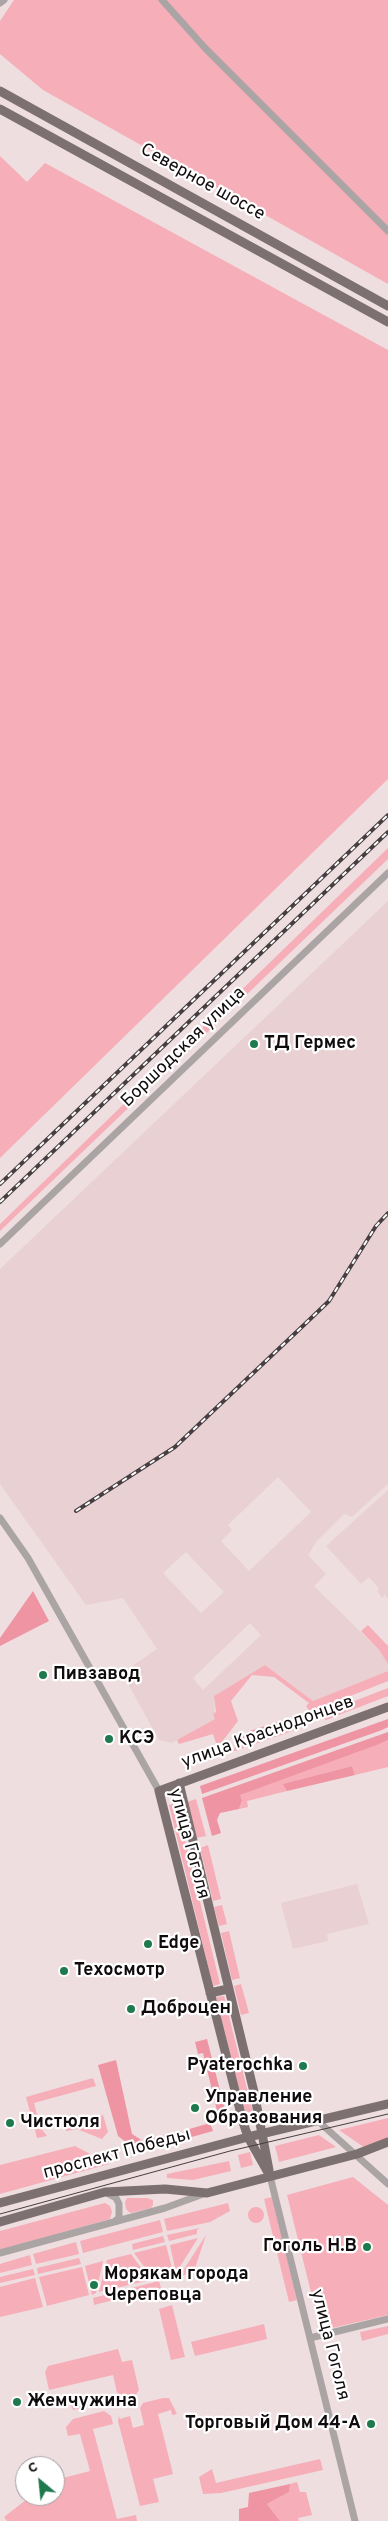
<!DOCTYPE html>
<html>
<head>
<meta charset="utf-8">
<style>
  body { margin:0 }
  #map { position:relative; width:388px; height:2521px; overflow:hidden; background:#eedee0; font-family:Overpass,sans-serif }
  canvas { display:block }
  .north { position:absolute; left:15px; top:2456px; width:50px; height:50px; box-sizing:border-box; background:#fff; border:1px solid #9f9d9e; border-radius:50%; rotate:332deg; font-size:14px; font-weight:700; line-height:20px; text-align:center; color:#100b0c }
  .north::after { content:''; display:block; margin:auto; width:18px; height:22px; background:#1f794e; clip-path:polygon(50% 0,100% 100%,50% 72%,0 100%) }
</style>
</head>
<body>
<div id="map">
<canvas width="388" height="2521"></canvas>
<div class="north">С</div>
</div>
<script>
const context = document.querySelector('canvas').getContext('2d');
context.lineJoin = 'round';
function fill(path, color) {
  context.fillStyle = color;
  context.fill(path, 'evenodd');
}
function shape(rows) {
  const path = new Path2D();
  for (const r of rows) {
    if (r.length === 3) {
      path.moveTo(r[0] + r[2], r[1]);
      path.arc(r[0], r[1], r[2], 0, 2 * Math.PI);
      continue;
    }
    path.moveTo(r[0], r[1]);
    for (let i = 2; i < r.length; i += 2) path.lineTo(r[i], r[i + 1]);
  }
  return path;
}
function stroke(path, color, width, dash) {
  context.strokeStyle = color;
  context.lineWidth = width;
  context.lineCap = dash ? 'butt' : 'round';
  context.setLineDash(dash || []);
  context.stroke(path);
}
function drawText(font, color, halo, rows, align = 'center') {
  context.font = font + ' Overpass,sans-serif';
  context.lineWidth = 4.5;
  context.setLineDash([]);
  context.textBaseline = 'middle';
  context.strokeStyle = halo;
  context.fillStyle = color;
  for (const [text, x, y, turn = 0] of rows) {
    context.save();
    context.translate(x, y);
    context.rotate((+turn || 0) * Math.PI / 180);
    context.textAlign = isNaN(turn) ? turn : align;
    if (halo) context.strokeText(text, 0, 0);
    context.fillText(text, 0, 0);
    context.restore();
  }
}
fill(shape([
  [388,901,388,1484,352,1517,344,1514,317,1541,308,1555,326,1574,314,1586,379,1650,388,1664,388,1671,313,1701,265,1665,214,1696,215,1719,172,1743,159,1740,122,1673,157,1649,123,1598,86,1605,0,1484,0,1269],
  [278,1477,311,1512,249,1571,221,1541,232,1530,228,1525],
  [186,1552,224,1592,201,1613,163,1573],
  [250,1623,261,1635,203,1690,193,1678],
  [388,1490,388,1599,385,1595,382,1598,377,1591,379,1589,369,1577,361,1584,326,1546],
  [357,1884,369,1924,327,1934,328,1941,293,1949,281,1903]
]), '#e9d0d3');
fill(shape([
  [14,0,388,0,388,284,43,90,0,54,0,21],
  [0,156,27,182,45,163,388,350,388,779,0,1158],
  [388,848,388,859,0,1231,0,1224],
  [368,1625,388,1646,388,1664,379,1650,361,1631],
  [265,1665,313,1701,388,1671,388,1681,310,1712,306,1706,309,1703,274,1677,252,1675,231,1701,238,1721,221,1743,216,1743,213,1734,179,1744,177,1740,215,1719,213,1714,216,1712,214,1696],
  [388,1688,388,1696,326,1720,318,1715],
  [294,1725,301,1728,232,1752,237,1744],
  [388,1740,388,1767,355,1775,352,1766,284,1784,287,1791,247,1801,248,1807,239,1809,242,1802,239,1795],
  [196,1799,206,1836,196,1838,187,1802],
  [176,1803,220,1984,213,1986,169,1805],
  [208,1845,221,1899,213,1901,200,1848],
  [222,1905,227,1924,219,1926,214,1907],
  [229,1931,240,1978,232,1980,221,1933],
  [241,1984,249,2013,241,2015,234,1986],
  [224,1996,254,2117,247,2120,216,1997],
  [93,2078,96,2086,34,2103,40,2127,47,2136,37,2138,26,2097],
  [103,2115,108,2132,102,2139,77,2129,66,2131,64,2125],
  [388,2118,388,2139,365,2148,339,2130],
  [319,2135,336,2147,279,2162,275,2146],
  [75,2146,109,2164,0,2194,0,2165],
  [250,2152,253,2165,241,2168,238,2155],
  [229,2161,231,2171,193,2180,167,2178,167,2174],
  [353,2177,388,2205,388,2315,332,2328,331,2322,319,2325,287,2195],
  [272,2197,297,2300,289,2302,264,2199],
  [127,2198,147,2198,153,2200,153,2205,151,2208,130,2213,126,2209,125,2202],
  [105,2203,110,2206,112,2212,110,2219,0,2250,0,2231],
  [228,2203,230,2211,210,2222,167,2231,164,2219],
  [256,2215,8],
  [160,2220,163,2232,83,2253,80,2241],
  [200,2228,197,2230,197,2234,169,2241,167,2235],
  [206,2235,195,2268,177,2280],
  [163,2236,165,2242,133,2250,132,2244],
  [198,2238,176,2273,170,2245],
  [76,2242,79,2254,36,2264,33,2254],
  [166,2245,172,2268,151,2273,152,2277,134,2253],
  [131,2254,150,2280,99,2292,107,2260],
  [30,2255,32,2265,0,2273,0,2264],
  [79,2258,81,2264,38,2274,37,2268],
  [103,2261,96,2293,92,2295,85,2266],
  [82,2267,89,2295,47,2306,39,2277],
  [33,2269,35,2275,0,2283,0,2277],
  [35,2278,43,2307,0,2317,0,2287],
  [159,2281,161,2288,94,2305,93,2298],
  [172,2305,185,2357,171,2360,159,2309],
  [264,2324,267,2339,195,2356,191,2342],
  [388,2326,388,2334,362,2341,360,2332],
  [118,2349,122,2362,132,2360,139,2390,135,2396,73,2410,70,2402,74,2401,76,2407,118,2397,113,2375,49,2390,45,2372,48,2366],
  [163,2398,169,2398,177,2414,172,2415,171,2410,158,2414,173,2474,153,2479,159,2502,140,2506,118,2421,119,2416,120,2419,130,2416,133,2428,144,2425,140,2408,143,2403],
  [104,2411,111,2416,113,2424,93,2429,117,2519,136,2515,137,2521,7,2521,4,2517,31,2496,55,2496,55,2480,90,2471,80,2434,68,2436,66,2427,73,2419],
  [320,2459,323,2470,221,2493,203,2494,199,2477,212,2469,216,2483],
  [297,2482,300,2492,306,2492,312,2515,298,2518,299,2521,280,2521,267,2504,289,2492,290,2484]
]), '#f6aeb8');
fill(shape([
  [33,1591,49,1621,0,1646,0,1638],
  [388,1719,388,1727,382,1730,202,1794,200,1786],
  [283,1720,291,1722,241,1739,247,1732],
  [388,1732,388,1740,379,1744,240,1795,242,1801,239,1809,220,1813,217,1820,221,1833,212,1836,202,1798],
  [352,1766,355,1775,287,1791,283,1784],
  [207,2039,228,2122,219,2119,203,2053,198,2054,195,2042],
  [116,2060,132,2134,143,2141,175,2133,177,2140,137,2151,118,2136,98,2065],
  [210,2123,213,2131,188,2138,186,2130],
  [290,2484,289,2492,267,2504,280,2521,239,2521,239,2509,248,2507,249,2493]
]), '#ee94a2');
stroke(shape([
  [162,0,205,48,388,231],
  [0,3,4,0],
  [0,1244,388,873],
  [0,1518,28,1558,159,1791],
  [318,2121,388,2184],
  [270,2176,355,2521],
  [105,2192,116,2198,119,2204,119,2218,115,2221],
  [0,2253,165,2208,206,2193],
  [310,2338,388,2319]
]), '#aba4a5', 7);
stroke(shape([
  [0,91,388,306],
  [0,109,388,322],
  [179,1783,254,2092,269,2170],
  [210,1993,228,1989],
  [270,2176,248,2137,243,2122,159,1791,388,1707],
  [0,2203,248,2137,388,2104],
  [0,2222,105,2192,165,2189,207,2193,357,2154,388,2142]
]), '#7c7071', 9);
stroke(shape([
  [0,2214,230,2151,388,2114]
]), '#463e40', 1);
const rail = shape([
  [0,1184,388,815],
  [0,1202,388,832],
  [76,1511,175,1447,306,1323,329,1301,376,1226,388,1213]
]);
stroke(rail, '#463e40', 4);
stroke(rail, '#fff', 2, [5.5]);
for (const [x, y, r, color] of [
  [254,1044,5,"#1f794e"],
  [43,1675,5,"#1f794e"],
  [109,1739,5,"#1f794e"],
  [148,1944,5,"#1f794e"],
  [64,1971,5,"#1f794e"],
  [131,2009,5,"#1f794e"],
  [303,2066,5,"#1f794e"],
  [195,2108,5,"#1f794e"],
  [10,2123,5,"#1f794e"],
  [367,2247,5,"#1f794e"],
  [94,2285,5,"#1f794e"],
  [17,2402,5,"#1f794e"],
  [371,2424,5,"#1f794e"]
]) {
  const dot = new Path2D();
  dot.arc(x, y, r, 0, 2 * Math.PI);
  context.fillStyle = color;
  context.fill(dot);
  stroke(dot, '#fff', 2);
}
drawText('18px', '#100b0c', '#fff', [
  ["Северное шоссе",202,183,29],
  ["Боршодская улица",184,1048,-44],
  ["улица Краснодонцев",268,1733,-20],
  ["улица Гоголя",188,1844,75],
  ["проспект Победы",117,2155,-15],
  ["улица Гоголя",329,2345,76]
]);
drawText('bold 18px', '#100b0c', '#fff', [
  ["ТД Гермес",264,1044],
  ["Пивзавод",53,1675],
  ["КСЭ",119,1739],
  ["Edge",158,1944],
  ["Техосмотр",74,1971],
  ["Доброцен",141,2009],
  ["Pyaterochka",293,2066,"right"],
  ["Управление",205,2098],
  ["Образования",205,2119],
  ["Чистюля",20,2123],
  ["Гоголь Н.В",357,2247,"right"],
  ["Морякам города",104,2275],
  ["Череповца",104,2296],
  ["Жемчужина",27,2402],
  ["Торговый Дом 44-А",361,2424,"right"]
], 'left');
</script>
</body>
</html>
